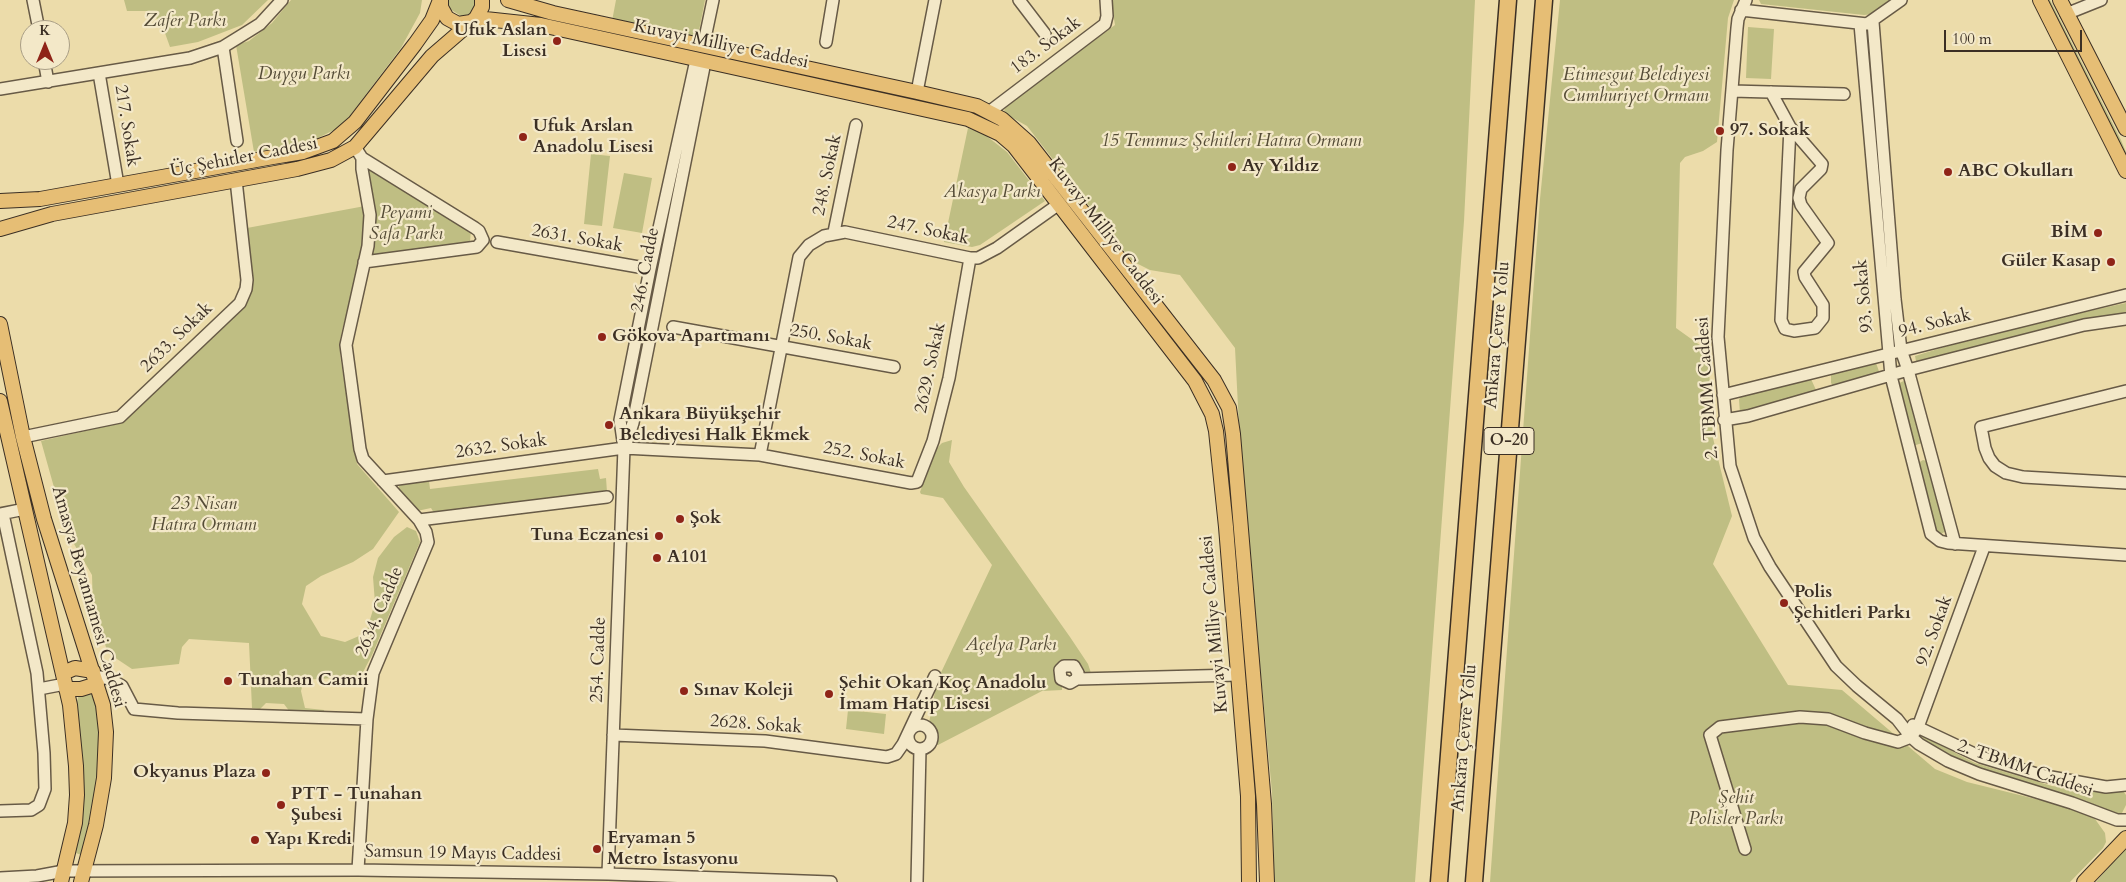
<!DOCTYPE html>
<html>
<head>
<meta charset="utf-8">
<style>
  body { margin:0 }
  #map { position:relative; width:2126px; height:882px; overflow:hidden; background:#ecdcaa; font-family:Cardo,serif }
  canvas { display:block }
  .north { position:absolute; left:20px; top:20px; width:50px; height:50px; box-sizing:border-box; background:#f3e8c8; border:1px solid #a99e86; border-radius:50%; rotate:0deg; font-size:14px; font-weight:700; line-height:20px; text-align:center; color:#3b2f24 }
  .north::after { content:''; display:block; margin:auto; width:18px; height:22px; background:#8f2418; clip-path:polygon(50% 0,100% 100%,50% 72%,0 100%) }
  .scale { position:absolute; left:1944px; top:30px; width:138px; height:22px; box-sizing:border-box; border:2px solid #3b2f24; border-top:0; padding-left:6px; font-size:15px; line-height:18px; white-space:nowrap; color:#3b2f24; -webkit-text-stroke:4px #f3e8c8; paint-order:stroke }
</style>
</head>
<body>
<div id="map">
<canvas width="2126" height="882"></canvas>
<div class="north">K</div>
<div class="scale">100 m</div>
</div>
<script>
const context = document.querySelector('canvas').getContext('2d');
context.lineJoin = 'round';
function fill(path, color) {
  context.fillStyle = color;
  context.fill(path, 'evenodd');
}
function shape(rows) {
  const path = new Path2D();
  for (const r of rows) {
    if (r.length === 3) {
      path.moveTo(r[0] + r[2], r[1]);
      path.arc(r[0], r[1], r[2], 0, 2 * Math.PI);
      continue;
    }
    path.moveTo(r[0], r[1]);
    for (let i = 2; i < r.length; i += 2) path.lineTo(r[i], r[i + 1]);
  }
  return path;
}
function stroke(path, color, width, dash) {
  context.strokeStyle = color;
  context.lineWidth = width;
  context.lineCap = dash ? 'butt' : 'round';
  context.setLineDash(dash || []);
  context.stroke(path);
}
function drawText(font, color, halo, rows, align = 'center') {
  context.font = font + ' Cardo,serif';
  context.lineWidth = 4.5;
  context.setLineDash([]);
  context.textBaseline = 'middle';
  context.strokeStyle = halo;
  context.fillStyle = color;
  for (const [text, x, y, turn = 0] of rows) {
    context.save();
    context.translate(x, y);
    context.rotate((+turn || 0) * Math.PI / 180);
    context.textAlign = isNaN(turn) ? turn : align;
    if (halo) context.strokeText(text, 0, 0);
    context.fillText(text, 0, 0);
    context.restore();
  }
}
fill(shape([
  [124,0,268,0,242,25,198,42,170,47,161,22,147,11,127,11],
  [291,0,422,0,420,13,401,48,342,126,318,138,285,147,254,152,236,45,249,41,272,23],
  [448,0,476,0,475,7,470,14,461,16,450,9],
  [616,0,705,0,698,36,696,38,612,21],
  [1111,0,1475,0,1464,221,1415,882,1274,882,1272,792,1241,465,1235,348,1180,275,1150,270,1132,261,1027,126,1004,113,1005,105,1115,25],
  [1560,0,1734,0,1728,18,1717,142,1703,151,1685,157,1680,163,1676,328,1708,351,1713,438,1732,516,1713,564,1788,685,1842,690,1935,769,1967,782,2072,808,2095,819,2105,833,2106,842,2103,848,2070,882,1490,882,1540,199],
  [1759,0,1893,0,1874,14,1864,15,1761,4],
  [2045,0,2050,0,2121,140,2126,152,2126,161],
  [1748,27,1774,29,1771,79,1746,78],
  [968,128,984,134,1007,152,1045,201,980,245,972,247,944,242],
  [591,154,610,156,602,226,584,224],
  [369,169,471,229,470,242,467,245,374,256,373,251,376,220,367,171],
  [624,173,652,178,642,233,613,228],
  [365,206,365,246,342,330,340,341,340,355,357,464,399,512,373,549,353,562,321,576,306,586,302,604,321,636,345,642,366,633,375,603,373,577,378,558,394,537,407,527,416,531,420,542,372,655,361,676,346,675,333,678,304,680,301,691,305,708,324,710,325,715,290,712,284,704,266,703,260,709,252,708,249,643,189,639,182,647,179,664,132,669,108,653,93,609,92,575,66,530,41,441,124,422,242,310,252,286,247,228],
  [2126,303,2126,315,1919,364,1916,361,1915,356,1951,345,2080,313],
  [1876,363,1880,374,1835,388,1831,383,1831,374],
  [1811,379,1816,390,1815,393,1740,414,1739,399,1742,396],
  [1906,380,1922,443,1913,446,1897,384],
  [952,440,949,462,964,487,1070,637,1088,664,1091,673,1086,673,1081,665,1069,662,1057,682,1062,686,1062,690,1042,691,938,745,934,744,934,732,929,723,937,681,992,565,943,498,921,494,920,492,937,448,942,443],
  [1923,460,1927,461,1946,531,1941,534,1935,533,1918,463],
  [598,469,600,479,606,478,607,492,434,513,431,508,417,511,399,489,399,486,403,484,429,481,430,489],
  [89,693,95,698,102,741,93,814,81,855,76,853,83,813,81,753,76,704,79,695],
  [848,710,886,714,884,734,846,729],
  [1921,735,1975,763,2052,786,2093,791,2123,791,2126,795,2126,805,2122,813,2114,813,2066,795,1980,768,1940,750,1919,737],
  [2126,847,2126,882,2096,882,2124,849]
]), '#bfbe83');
const minor = shape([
  [33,0,39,30],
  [1019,0,1045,34],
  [1746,0,1738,19,1737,28,1727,150,1718,337,1730,466,1754,538,1770,567,1836,666,1857,686,1897,719,1911,737,1919,744,1948,761,1979,774,2072,803,2117,820,2126,820],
  [1741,10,1867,24,1901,0],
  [2066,14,2101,0],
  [1873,22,1895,299,1901,350,1908,370,1955,544],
  [1860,24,1891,376,1931,534,1940,541,1948,543,2126,555],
  [705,38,713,0],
  [826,42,833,0],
  [223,47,237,141],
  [44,60,48,82],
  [99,73,118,185],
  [0,89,190,58,223,47,244,34,260,24,282,0],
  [1732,91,1844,94],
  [917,92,935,0],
  [1771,92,1790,127,1781,320,1785,329,1794,331,1815,328,1823,318,1823,305,1805,277,1804,272,1828,243,1801,205,1799,198,1801,189,1821,169,1822,164,1790,127],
  [989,112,1105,24,1107,16,1106,0],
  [355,147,362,158,362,169,370,215,368,246,346,345,360,449,363,459,419,520,426,532,428,542,373,673,367,719,358,870],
  [362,158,475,228,479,231,483,240,477,247,364,262],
  [834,232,856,125],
  [497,242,650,269],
  [673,327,894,367],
  [2126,391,1981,427,1985,448,1989,458,1995,466,2006,473,2023,477,2126,483],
  [1723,395,2126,295],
  [1724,420,1748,416,1908,370,2084,325,2126,319],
  [23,437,120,417,240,303,246,289,247,280,236,180],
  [625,447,633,423,705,62],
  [760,455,799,257,809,245,824,236,845,232,970,258,978,258,997,248,1059,204],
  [383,481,624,448,760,455,911,483,917,482,933,441,949,378,970,258],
  [0,514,25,509],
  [419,520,607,497],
  [95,676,110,679,122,686,134,709,178,713,367,719],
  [1077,679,1078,673,1074,666,1064,666,1060,670,1061,679,1070,683,1077,679,1238,675],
  [39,689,65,684],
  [920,737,12],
  [1913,725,1981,757,2040,775,2106,787,2126,785],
  [613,735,765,741,887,757,896,754,903,744,935,676],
  [0,811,31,810,39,805,45,789,44,753,37,673,3,514],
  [1745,849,1710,735,1720,727,1800,717,1828,719,1865,733,1898,742,1911,737,1918,727,1984,547],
  [608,874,624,448,620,420,650,269,696,60],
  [0,878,37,876,64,871,358,870,608,874,831,882],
  [917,882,920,749]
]);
const major = shape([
  [441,0,441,7,447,18,458,24,471,22],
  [508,0,553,13,917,92,977,106,1002,119,1029,143,1214,380,1229,408,1233,434,1264,804,1267,882],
  [2040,0,2126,171],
  [2060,0,2126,129],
  [476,18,541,25,968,119,1000,134,1014,146,1195,381,1212,414,1216,431,1226,527,1248,796,1249,882],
  [0,201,40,199,273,157,303,152,333,141,355,122,415,44,432,20,440,0],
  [0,229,52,214,297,169,331,160,355,147,432,56,476,18,482,7,482,0],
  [0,324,23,437,44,519,103,705,106,732,104,778,96,825,81,882],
  [0,401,70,705,76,766,77,795,75,823,61,882],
  [63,673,75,668,93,671],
  [66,689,81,689,97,684],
  [2084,882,2126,838]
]);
const highway = shape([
  [1439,882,1508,0],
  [1474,882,1544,0]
]);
stroke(minor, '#675a46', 14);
stroke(major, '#3b2f24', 16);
stroke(highway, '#3b2f24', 19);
stroke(minor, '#f3e8c8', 11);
stroke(major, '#e6be75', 14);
stroke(highway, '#e6be75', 16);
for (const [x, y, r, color] of [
  [557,41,5,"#8f2418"],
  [1720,131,5,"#8f2418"],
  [523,137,5,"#8f2418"],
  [1232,167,5,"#8f2418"],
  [1948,172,5,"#8f2418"],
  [2098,233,5,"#8f2418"],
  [2111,262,5,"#8f2418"],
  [602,337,5,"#8f2418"],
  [609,425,5,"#8f2418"],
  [680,519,5,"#8f2418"],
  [659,536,5,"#8f2418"],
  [657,558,5,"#8f2418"],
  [1784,603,5,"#8f2418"],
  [228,681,5,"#8f2418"],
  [684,691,5,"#8f2418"],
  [829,694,5,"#8f2418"],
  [266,773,5,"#8f2418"],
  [281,805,5,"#8f2418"],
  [255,840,5,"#8f2418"],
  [597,849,5,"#8f2418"]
]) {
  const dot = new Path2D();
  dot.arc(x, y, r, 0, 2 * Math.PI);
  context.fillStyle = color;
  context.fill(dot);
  stroke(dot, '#f3e8c8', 2);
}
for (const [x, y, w] of [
  [1509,441,50]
]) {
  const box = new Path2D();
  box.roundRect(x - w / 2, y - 13.5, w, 27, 4);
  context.fillStyle = '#f3e8c8';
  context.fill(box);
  stroke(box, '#3b2f24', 1);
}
drawText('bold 16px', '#3b2f24', null, [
  ["O-20",1509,441]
]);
drawText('italic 18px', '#554c37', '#f3e8c8', [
  ["Zafer Parkı",185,22],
  ["Duygu Parkı",304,75],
  ["Etimesgut Belediyesi",1636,76],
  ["Cumhuriyet Ormanı",1636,97],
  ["15 Temmuz Şehitleri Hatıra Ormanı",1231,142],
  ["Akasya Parkı",992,193],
  ["Peyami",406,214],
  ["Safa Parkı",406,235],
  ["23 Nisan",204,505],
  ["Hatıra Ormanı",204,526],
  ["Açelya Parkı",1011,646],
  ["Şehit",1736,799],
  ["Polisler Parkı",1736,820]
]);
drawText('bold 18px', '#3b2f24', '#f3e8c8', [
  ["Ufuk Aslan",547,31,"right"],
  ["Lisesi",547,52,"right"],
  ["Ufuk Arslan",533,127],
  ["Anadolu Lisesi",533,148],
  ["97. Sokak",1730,131],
  ["Ay Yıldız",1242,167],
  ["ABC Okulları",1958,172],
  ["BİM",2088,233,"right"],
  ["Güler Kasap",2101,262,"right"],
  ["Gökova Apartmanı",612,337],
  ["Ankara Büyükşehir",619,415],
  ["Belediyesi Halk Ekmek",619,436],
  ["Şok",690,519],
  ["Tuna Eczanesi",649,536,"right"],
  ["A101",667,558],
  ["Polis",1794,593],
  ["Şehitleri Parkı",1794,614],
  ["Tunahan Camii",238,681],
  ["Şehit Okan Koç Anadolu",839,684],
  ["İmam Hatip Lisesi",839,705],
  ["Sınav Koleji",694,691],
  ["Okyanus Plaza",256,773,"right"],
  ["PTT - Tunahan",291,795],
  ["Şubesi",291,816],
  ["Eryaman 5",607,839],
  ["Metro İstasyonu",607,860],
  ["Yapı Kredi",265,840]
], 'left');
drawText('18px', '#3b2f24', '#f3e8c8', [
  ["Kuvayi Milliye Caddesi",721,45,12],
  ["183. Sokak",1046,46,-37],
  ["217. Sokak",126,126,81],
  ["Üç Şehitler Caddesi",244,158,-11],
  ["248. Sokak",828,175,-78],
  ["247. Sokak",928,231,12],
  ["Kuvayi Milliye Caddesi",1105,232,53],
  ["2631. Sokak",577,239,10],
  ["246. Cadde",646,270,-79],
  ["93. Sokak",1865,296,-95],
  ["94. Sokak",1935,324,-14],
  ["Ankara Çevre Yolu",1498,335,-85],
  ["2633. Sokak",177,338,-44],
  ["250. Sokak",831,338,10],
  ["2629. Sokak",931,368,-78],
  ["2. TBMM Caddesi",1708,388,-94],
  ["2632. Sokak",501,447,-8],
  ["252. Sokak",864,456,11],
  ["Amasya Beyannamesi Caddesi",88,597,74],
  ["2634. Cadde",380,612,-67],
  ["Kuvayi Milliye Caddesi",1215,624,-95],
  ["92. Sokak",1935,631,-70],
  ["254. Cadde",599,660,-88],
  ["2628. Sokak",756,725,4],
  ["Ankara Çevre Yolu",1465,738,-85],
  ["2. TBMM Caddesi",2025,769,19],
  ["Samsun 19 Mayıs Caddesi",463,854,1]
]);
</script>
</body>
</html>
